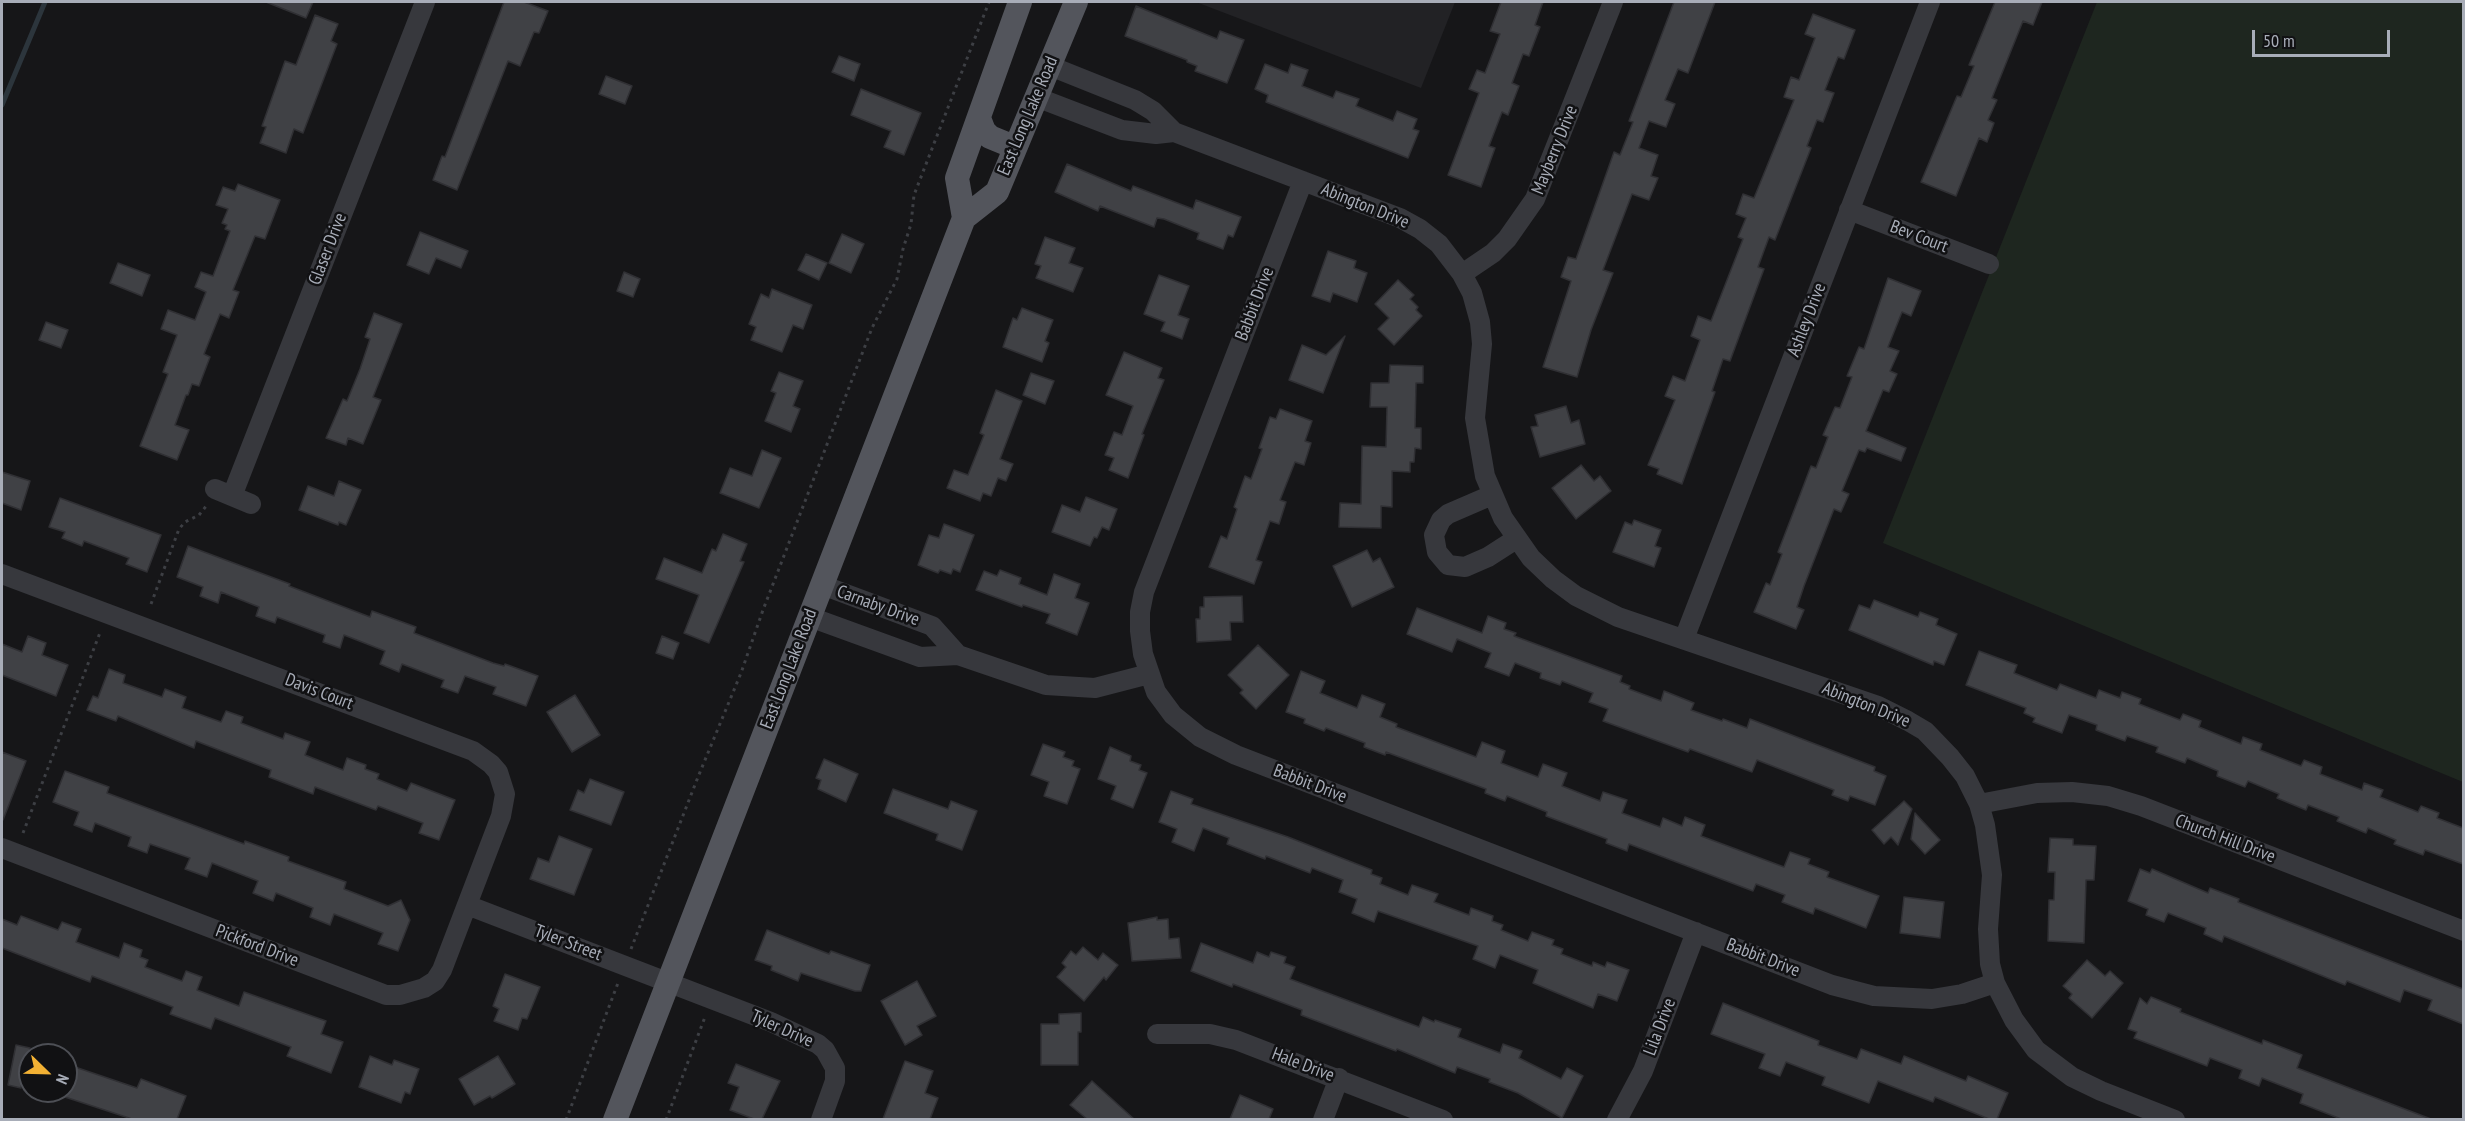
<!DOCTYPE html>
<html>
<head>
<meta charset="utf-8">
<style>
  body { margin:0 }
  #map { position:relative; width:2465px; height:1121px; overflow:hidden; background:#161618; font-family:"PT Sans Narrow",sans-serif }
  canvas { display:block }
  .frame { position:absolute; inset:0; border:3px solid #a8adb8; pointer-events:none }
  .north { position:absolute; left:18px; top:1043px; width:60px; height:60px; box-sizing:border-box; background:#111113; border:2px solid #4d4f55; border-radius:50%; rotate:113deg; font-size:16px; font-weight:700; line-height:24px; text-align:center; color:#a8adb8 }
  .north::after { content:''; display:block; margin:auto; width:21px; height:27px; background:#f2b134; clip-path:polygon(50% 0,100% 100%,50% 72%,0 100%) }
  .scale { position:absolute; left:2252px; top:30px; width:138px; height:27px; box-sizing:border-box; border:3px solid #a8adb8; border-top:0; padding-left:8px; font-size:18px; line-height:21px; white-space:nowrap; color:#a8adb8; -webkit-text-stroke:4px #111113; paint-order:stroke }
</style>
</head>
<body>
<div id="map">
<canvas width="2465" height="1121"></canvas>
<div class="frame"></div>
<div class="north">N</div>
<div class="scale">50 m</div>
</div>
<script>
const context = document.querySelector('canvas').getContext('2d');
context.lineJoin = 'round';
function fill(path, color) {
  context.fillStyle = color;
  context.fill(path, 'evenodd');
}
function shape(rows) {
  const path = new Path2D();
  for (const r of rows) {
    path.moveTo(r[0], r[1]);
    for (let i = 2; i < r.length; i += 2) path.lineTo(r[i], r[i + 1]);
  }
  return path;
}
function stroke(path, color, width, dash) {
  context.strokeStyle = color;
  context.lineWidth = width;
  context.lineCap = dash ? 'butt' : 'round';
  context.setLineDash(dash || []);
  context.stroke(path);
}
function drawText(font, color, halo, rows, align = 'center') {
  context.font = font + ' "PT Sans Narrow",sans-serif';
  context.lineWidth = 5;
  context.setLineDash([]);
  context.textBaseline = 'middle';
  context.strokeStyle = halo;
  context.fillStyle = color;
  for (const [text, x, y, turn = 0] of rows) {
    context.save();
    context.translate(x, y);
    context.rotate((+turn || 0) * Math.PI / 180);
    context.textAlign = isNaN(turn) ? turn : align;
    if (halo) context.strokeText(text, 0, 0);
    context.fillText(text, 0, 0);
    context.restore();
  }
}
fill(shape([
  [1196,2,1455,2,1421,88]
]), '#222225');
fill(shape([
  [2097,2,2463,2,2463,782,1883,543]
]), '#1e261f');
stroke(shape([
  [2,105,45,2]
]), '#2c353c', 5);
const building = shape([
  [266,2,313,2,306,18,266,2],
  [504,2,524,2,548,11,539,33,534,32,520,66,508,61,457,190,433,180,442,156,445,157,504,2],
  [1501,2,1543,2,1535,25,1540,27,1529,56,1523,54,1512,83,1519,86,1508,115,1502,112,1489,146,1495,148,1481,187,1448,175,1479,93,1469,89,1477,70,1485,73,1500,34,1490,31,1501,2],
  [1674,2,1715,2,1688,73,1678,69,1665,100,1675,104,1666,127,1649,121,1639,148,1658,155,1651,176,1658,178,1649,200,1632,194,1603,270,1613,273,1591,330,1577,377,1543,367,1571,281,1561,277,1568,257,1576,259,1614,152,1620,155,1633,122,1629,121,1674,2],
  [1995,2,2042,2,2033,25,2023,21,1992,98,1997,100,1988,120,1994,123,1987,142,1979,138,1956,196,1921,182,1957,96,1961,97,1974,66,1969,65,1995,2],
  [1136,6,1217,39,1220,31,1244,40,1227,83,1195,71,1197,66,1187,62,1187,60,1125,36,1136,6],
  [1813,14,1855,30,1844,59,1838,57,1825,90,1834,93,1823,122,1817,120,1807,146,1811,148,1775,240,1769,237,1758,267,1764,269,1730,361,1723,359,1712,391,1715,392,1682,484,1657,474,1659,469,1648,465,1675,400,1665,396,1673,376,1685,381,1700,340,1691,336,1698,316,1711,321,1743,239,1738,237,1746,218,1736,214,1743,194,1754,198,1794,100,1784,97,1791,77,1799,80,1815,38,1805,34,1813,14],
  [315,15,338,24,331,41,337,44,303,133,294,129,286,153,260,143,266,127,262,126,285,61,296,65,315,15],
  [839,56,860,64,854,81,832,72,839,56],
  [1265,64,1288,73,1291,64,1308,70,1302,86,1333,98,1336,91,1359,99,1356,106,1393,121,1397,111,1417,119,1413,129,1419,131,1408,158,1266,102,1268,95,1255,89,1265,64],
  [606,76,632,86,625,104,599,94,606,76],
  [861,89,921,113,904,155,884,147,891,131,851,115,861,89],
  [1067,164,1131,191,1133,186,1193,209,1196,200,1241,217,1233,237,1228,235,1223,249,1197,239,1199,233,1164,219,1157,218,1154,227,1100,206,1098,211,1055,192,1067,164],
  [238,184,280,200,265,239,255,236,233,290,239,292,229,318,220,314,204,354,210,357,199,386,192,384,188,395,186,395,175,425,189,430,177,460,140,446,168,374,163,372,177,335,161,329,168,310,195,320,206,292,195,287,201,272,213,276,230,231,225,229,227,225,222,223,228,209,216,205,223,187,235,191,238,184],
  [420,232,468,251,461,268,436,258,429,274,407,265,420,232],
  [842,234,864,244,851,273,829,263,842,234],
  [1045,237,1075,248,1069,263,1083,268,1073,292,1036,278,1041,266,1035,264,1045,237],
  [1328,251,1356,261,1354,268,1367,273,1357,302,1333,293,1330,302,1312,296,1328,251],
  [806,254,827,263,819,280,798,270,806,254],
  [118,263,150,275,142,296,110,283,118,263],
  [624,272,640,279,633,297,617,291,624,272],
  [1159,275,1189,286,1178,315,1189,319,1182,339,1161,331,1165,322,1144,314,1159,275],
  [1888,278,1921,291,1911,316,1902,312,1888,347,1899,351,1890,371,1897,374,1889,392,1883,390,1866,431,1906,448,1901,461,1867,448,1865,452,1859,450,1842,491,1849,494,1841,512,1834,509,1804,586,1797,607,1804,610,1796,629,1754,612,1766,583,1770,585,1782,554,1778,552,1800,495,1811,466,1816,468,1828,437,1823,435,1835,407,1840,408,1852,377,1847,376,1859,347,1864,349,1888,278],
  [1398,280,1414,295,1410,299,1418,307,1416,310,1422,316,1394,345,1378,329,1389,318,1375,304,1398,280],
  [772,289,812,305,803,329,793,325,782,352,751,340,756,327,749,324,761,294,769,298,772,289],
  [1022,308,1053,320,1045,341,1049,343,1042,362,1003,347,1013,318,1017,320,1022,308],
  [374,313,402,324,373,397,381,400,363,444,348,438,346,445,326,438,343,399,347,401,360,369,370,339,365,337,374,313],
  [46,322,68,330,61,348,39,340,46,322],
  [1345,336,1323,393,1289,380,1302,345,1326,355,1345,336],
  [1124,352,1162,368,1158,378,1164,380,1142,434,1144,435,1128,478,1109,470,1114,458,1105,455,1114,432,1122,435,1133,406,1106,395,1124,352],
  [1390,365,1423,366,1423,383,1416,383,1415,428,1421,428,1421,449,1415,448,1414,462,1410,462,1410,472,1392,471,1392,507,1381,506,1381,528,1339,527,1340,503,1361,504,1362,446,1386,447,1387,407,1370,407,1371,383,1389,383,1390,365],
  [779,372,803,381,793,406,800,409,791,432,765,421,776,393,771,391,779,372],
  [1031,373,1054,381,1045,404,1023,395,1031,373],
  [996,390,1022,401,1000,459,1013,464,1006,481,998,478,991,496,983,493,980,501,947,488,954,470,968,475,984,435,980,433,996,390],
  [1566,406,1571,423,1579,420,1585,444,1540,457,1531,427,1538,426,1535,415,1566,406],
  [1280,409,1312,421,1305,441,1311,443,1304,465,1295,462,1280,500,1286,502,1279,524,1270,521,1256,560,1262,562,1254,584,1209,567,1221,536,1227,539,1237,509,1234,507,1245,476,1251,479,1262,449,1259,448,1270,417,1276,419,1280,409],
  [762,450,781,458,759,508,720,493,730,468,752,476,762,450],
  [1581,465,1594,481,1600,476,1611,491,1576,519,1552,488,1581,465],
  [2,472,30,481,21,510,2,503,2,472],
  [339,481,361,490,346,525,339,522,338,525,299,510,308,486,334,496,339,481],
  [1086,497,1117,509,1109,530,1102,527,1097,538,1094,537,1090,546,1052,532,1062,505,1080,512,1086,497],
  [60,498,161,535,147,572,126,564,129,558,84,541,82,546,62,538,65,532,49,527,60,498],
  [1634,520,1661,530,1655,546,1661,548,1654,567,1613,552,1625,522,1632,525,1634,520],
  [944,524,974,535,960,572,953,569,951,574,940,570,938,573,918,565,929,535,939,538,944,524],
  [723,534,747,544,740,561,744,562,709,643,684,633,699,595,656,579,664,558,702,573,712,549,716,551,723,534],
  [188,546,290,584,289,586,370,617,372,611,416,627,414,633,493,663,504,666,505,664,538,676,526,706,493,694,496,687,465,676,458,693,441,687,444,680,402,664,399,672,380,664,385,651,344,635,340,648,323,642,325,635,277,617,275,623,256,616,259,607,221,592,218,603,200,596,203,587,177,577,188,546],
  [1367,550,1373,562,1380,558,1394,587,1352,607,1333,566,1367,550],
  [1000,570,1021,578,1019,584,1047,595,1054,574,1080,584,1075,598,1089,603,1077,635,1046,623,1050,614,1023,605,1022,607,976,590,984,571,997,576,1000,570],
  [1242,596,1243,622,1230,622,1231,640,1197,642,1196,619,1200,619,1200,607,1204,607,1204,597,1242,596],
  [1874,600,1918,617,1920,612,1938,619,1936,625,1957,634,1944,665,1934,661,1933,665,1849,630,1859,605,1870,609,1874,600],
  [1417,608,1482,633,1488,616,1506,623,1504,629,1516,633,1514,636,1622,676,1620,682,1630,686,1629,689,1661,701,1664,691,1694,703,1691,710,1722,721,1723,719,1747,728,1750,719,1875,767,1874,771,1886,776,1875,805,1850,796,1848,801,1832,795,1834,790,1757,760,1752,772,1690,749,1688,752,1603,721,1608,709,1589,702,1593,693,1562,681,1560,685,1540,678,1541,673,1515,663,1509,676,1485,667,1491,653,1457,639,1452,652,1407,634,1417,608],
  [28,636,46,643,42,655,68,665,56,696,2,675,2,644,22,652,28,636],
  [662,636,679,643,673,659,656,653,662,636],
  [1258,645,1289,675,1256,709,1240,693,1243,690,1228,675,1258,645],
  [1979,651,2017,665,2014,673,2057,690,2060,684,2096,698,2099,690,2120,698,2122,692,2141,699,2139,704,2180,720,2183,714,2201,721,2199,727,2241,744,2243,737,2262,744,2260,750,2301,766,2304,760,2322,767,2320,774,2362,790,2364,783,2383,790,2380,797,2418,812,2421,806,2439,813,2437,818,2463,828,2463,864,2425,850,2423,855,2394,844,2396,840,2368,828,2366,833,2337,821,2339,817,2308,805,2306,810,2277,798,2279,794,2248,781,2245,787,2217,776,2218,771,2187,758,2185,763,2156,752,2158,747,2127,736,2125,741,2096,730,2097,725,2069,715,2062,733,2033,722,2035,718,2024,713,2026,708,1966,685,1979,651],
  [109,669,125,675,123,683,162,697,165,689,186,697,182,708,221,722,226,711,243,717,241,723,283,739,285,733,310,742,305,755,343,770,347,758,366,765,365,769,379,774,377,779,407,791,411,783,455,800,439,840,419,833,423,823,378,806,376,810,315,787,313,794,269,777,271,770,196,741,194,748,118,716,116,721,87,710,93,696,98,698,109,669],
  [1301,671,1325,681,1320,693,1357,708,1362,695,1385,704,1380,717,1397,724,1396,727,1476,757,1482,742,1505,751,1501,763,1538,777,1543,764,1567,773,1562,786,1600,801,1603,792,1627,800,1622,813,1660,827,1663,818,1682,826,1685,817,1705,825,1701,836,1784,867,1790,852,1810,859,1808,864,1829,872,1827,877,1879,896,1866,928,1815,908,1813,914,1782,902,1785,895,1756,884,1753,891,1629,844,1627,851,1606,843,1607,839,1546,816,1547,812,1507,796,1505,801,1485,793,1486,789,1386,752,1385,755,1364,747,1365,743,1326,728,1324,731,1304,723,1305,719,1286,712,1301,671],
  [575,695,600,735,572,752,547,712,575,695],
  [1043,744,1065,752,1063,757,1074,761,1072,766,1080,769,1067,804,1044,796,1049,782,1031,775,1043,744],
  [1110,747,1131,756,1130,761,1141,765,1139,770,1147,773,1133,808,1111,799,1116,786,1098,779,1110,747],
  [2,752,26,761,3,820,2,820,2,752],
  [824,759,858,774,846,802,818,789,821,780,816,778,824,759],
  [65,771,109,787,107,793,244,844,245,841,289,857,288,861,346,882,344,889,388,906,401,900,410,920,398,951,378,944,383,933,334,914,330,925,310,917,313,908,276,893,273,901,253,893,258,881,212,863,207,877,185,869,190,858,150,844,147,853,128,846,131,837,95,823,92,832,74,825,79,812,53,802,65,771],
  [590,779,624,792,611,825,570,810,578,790,584,793,590,779],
  [893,789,948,809,951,801,977,811,962,850,936,840,938,834,884,813,893,789],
  [1171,791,1193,799,1191,804,1288,837,1372,870,1371,874,1382,878,1380,884,1408,895,1412,885,1438,894,1434,902,1469,915,1471,908,1493,916,1492,921,1503,925,1501,930,1528,941,1532,932,1554,940,1552,945,1563,949,1561,954,1592,966,1593,962,1605,967,1607,962,1629,970,1617,1001,1598,994,1593,1008,1533,983,1538,970,1500,955,1495,968,1473,959,1478,946,1378,911,1374,922,1352,913,1357,899,1339,892,1343,880,1312,868,1310,873,1266,856,1265,859,1227,844,1229,838,1203,828,1194,851,1172,842,1177,829,1159,822,1171,791],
  [1904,801,1912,809,1898,845,1891,837,1884,844,1872,830,1904,801],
  [1915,813,1940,840,1925,854,1911,839,1915,813],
  [559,836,592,849,574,895,530,879,538,858,549,862,559,836],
  [2050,838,2073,839,2073,845,2096,846,2094,880,2086,880,2084,943,2048,941,2049,900,2054,900,2055,872,2048,872,2050,838],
  [2140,869,2150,873,2152,869,2208,893,2210,888,2239,899,2238,902,2463,989,2463,1024,2428,1010,2432,1000,2404,990,2400,1002,2347,981,2345,985,2224,936,2222,942,2204,934,2206,928,2168,913,2164,922,2146,915,2148,909,2128,901,2140,869],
  [1904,897,1944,902,1940,938,1900,933,1904,897],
  [21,916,58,930,62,922,81,929,76,942,119,958,124,943,142,950,140,957,148,960,145,967,182,981,186,971,202,977,197,990,239,1006,244,992,326,1021,321,1034,343,1042,331,1073,287,1056,291,1047,215,1018,211,1029,170,1014,173,1007,92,976,90,982,2,948,2,919,17,925,21,916],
  [1157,917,1157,920,1168,919,1169,939,1179,938,1181,958,1132,961,1128,923,1157,917],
  [767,930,829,954,831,951,870,965,861,991,855,991,801,973,798,981,771,970,772,966,755,960,767,930],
  [1201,943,1253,963,1257,952,1269,957,1271,952,1286,957,1284,963,1295,967,1290,979,1419,1027,1423,1017,1434,1022,1435,1020,1461,1029,1458,1037,1500,1053,1503,1044,1522,1051,1519,1058,1561,1079,1567,1068,1583,1076,1562,1118,1518,1093,1489,1082,1490,1079,1457,1067,1455,1073,1397,1049,1396,1051,1301,1015,1302,1010,1233,984,1232,987,1191,971,1201,943],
  [1083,947,1098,960,1103,953,1118,965,1106,980,1104,977,1084,1001,1057,977,1066,967,1062,963,1071,951,1076,955,1083,947],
  [2087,960,2105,976,2110,971,2123,983,2092,1018,2069,998,2072,994,2063,986,2087,960],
  [505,974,540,987,527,1019,522,1018,518,1030,494,1021,499,1009,493,1006,505,974],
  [917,981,936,1016,917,1026,922,1035,905,1045,881,1001,917,981],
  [2151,997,2181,1009,2180,1012,2262,1044,2263,1040,2302,1055,2297,1068,2431,1119,2341,1119,2300,1103,2303,1094,2262,1078,2259,1086,2239,1078,2242,1070,2210,1058,2207,1066,2134,1038,2137,1032,2128,1029,2140,998,2147,1004,2151,997],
  [1723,1003,1819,1041,1818,1045,1857,1059,1861,1049,1901,1064,1904,1056,1966,1081,1968,1076,2008,1093,1997,1119,1989,1119,1935,1097,1933,1102,1878,1081,1869,1103,1822,1085,1825,1077,1786,1062,1780,1076,1759,1068,1765,1054,1711,1034,1723,1003],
  [1081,1013,1081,1032,1078,1032,1078,1065,1041,1065,1041,1024,1059,1024,1059,1014,1081,1013],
  [16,1045,30,1048,30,1081,23,1080,21,1088,8,1085,16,1045],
  [370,1056,392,1065,394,1060,419,1069,410,1094,405,1092,401,1103,359,1087,370,1056],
  [498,1056,515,1084,492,1098,490,1096,474,1105,459,1079,498,1056],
  [905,1061,933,1071,925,1093,938,1098,930,1119,883,1119,905,1061],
  [736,1064,780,1081,762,1119,754,1119,730,1110,739,1087,728,1083,736,1064],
  [75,1067,137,1088,141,1079,186,1096,177,1119,132,1119,65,1097,75,1067],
  [1092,1081,1134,1119,1087,1119,1070,1105,1092,1081],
  [1240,1095,1273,1109,1269,1119,1230,1119,1240,1095]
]);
fill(building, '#404145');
stroke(building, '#303034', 1.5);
stroke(shape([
  [151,604,179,529,185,522,199,515,207,505],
  [23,833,101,630],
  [631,949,698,777,741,673,763,610,872,328,897,279,903,249,911,224,914,195,989,2],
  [566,1120,618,983],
  [666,1120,705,1017]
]), '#3d3f44', 3, [3, 4.5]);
stroke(shape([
  [1050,66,1135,100,1153,111,1174,132,1400,218,1420,229,1439,244,1462,274,1472,293,1480,322,1482,344,1475,418,1485,476,1503,518,1531,558,1553,579,1576,596,1618,617,1878,706,1908,721,1925,731,1950,757,1965,776,1979,804,1985,825,1992,875,1988,929,1990,964,1995,983,2014,1020,2036,1050,2072,1077,2101,1091,2175,1120],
  [1036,97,1122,130,1156,134,1174,132],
  [1303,181,1144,592,1140,612,1140,631,1143,654,1156,692,1173,715,1200,737,1236,755,1832,985,1874,996,1932,999,1962,994,1995,983],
  [1849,210,1989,264],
  [1462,274,1493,253,1507,239,1535,199,1613,2],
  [215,489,251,504],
  [1492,495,1448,514,1441,520,1434,535,1437,552,1448,565,1465,567,1488,557,1516,539],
  [232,496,425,2],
  [2,574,473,751,491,764,498,772,505,794,501,816,442,970,435,981,424,988,400,995,386,995,373,990,2,848],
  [822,585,932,626,958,655],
  [810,617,920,657,958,655,1046,685,1095,688,1149,674],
  [1684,639,1930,2],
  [1979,804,2037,793,2072,792,2108,796,2141,806,2464,931],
  [467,905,771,1022,818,1044,825,1050,835,1068,835,1081,821,1120],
  [1157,1034,1210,1034,1236,1040,1443,1120],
  [1323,1120,1339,1078],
  [1617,1120,1643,1071,1696,932]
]), '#37383d', 20);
stroke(shape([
  [979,118,984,131,990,137,1007,144,1017,143],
  [964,218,957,178,1020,2],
  [615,1120,964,218,997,192,1076,2]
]), '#53555c', 24);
drawText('18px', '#a8adb8', '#111113', [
  ["East Long Lake Road",1028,116,-67],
  ["Mayberry Drive",1555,150,-68],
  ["Abington Drive",1365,206,22],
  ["Bev Court",1919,237,21],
  ["Glaser Drive",328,249,-69],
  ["Babbit Drive",1255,304,-69],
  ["Ashley Drive",1807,320,-69],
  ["Carnaby Drive",878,606,20],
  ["East Long Lake Road",789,669,-69],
  ["Davis Court",319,692,21],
  ["Abington Drive",1866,705,22],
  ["Babbit Drive",1310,784,21],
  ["Church Hill Drive",2225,839,21],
  ["Tyler Street",568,943,21],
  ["Pickford Drive",257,946,21],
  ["Babbit Drive",1763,958,21],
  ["Lila Drive",1660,1027,-69],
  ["Tyler Drive",782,1029,24],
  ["Hale Drive",1303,1065,21]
]);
</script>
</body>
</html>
